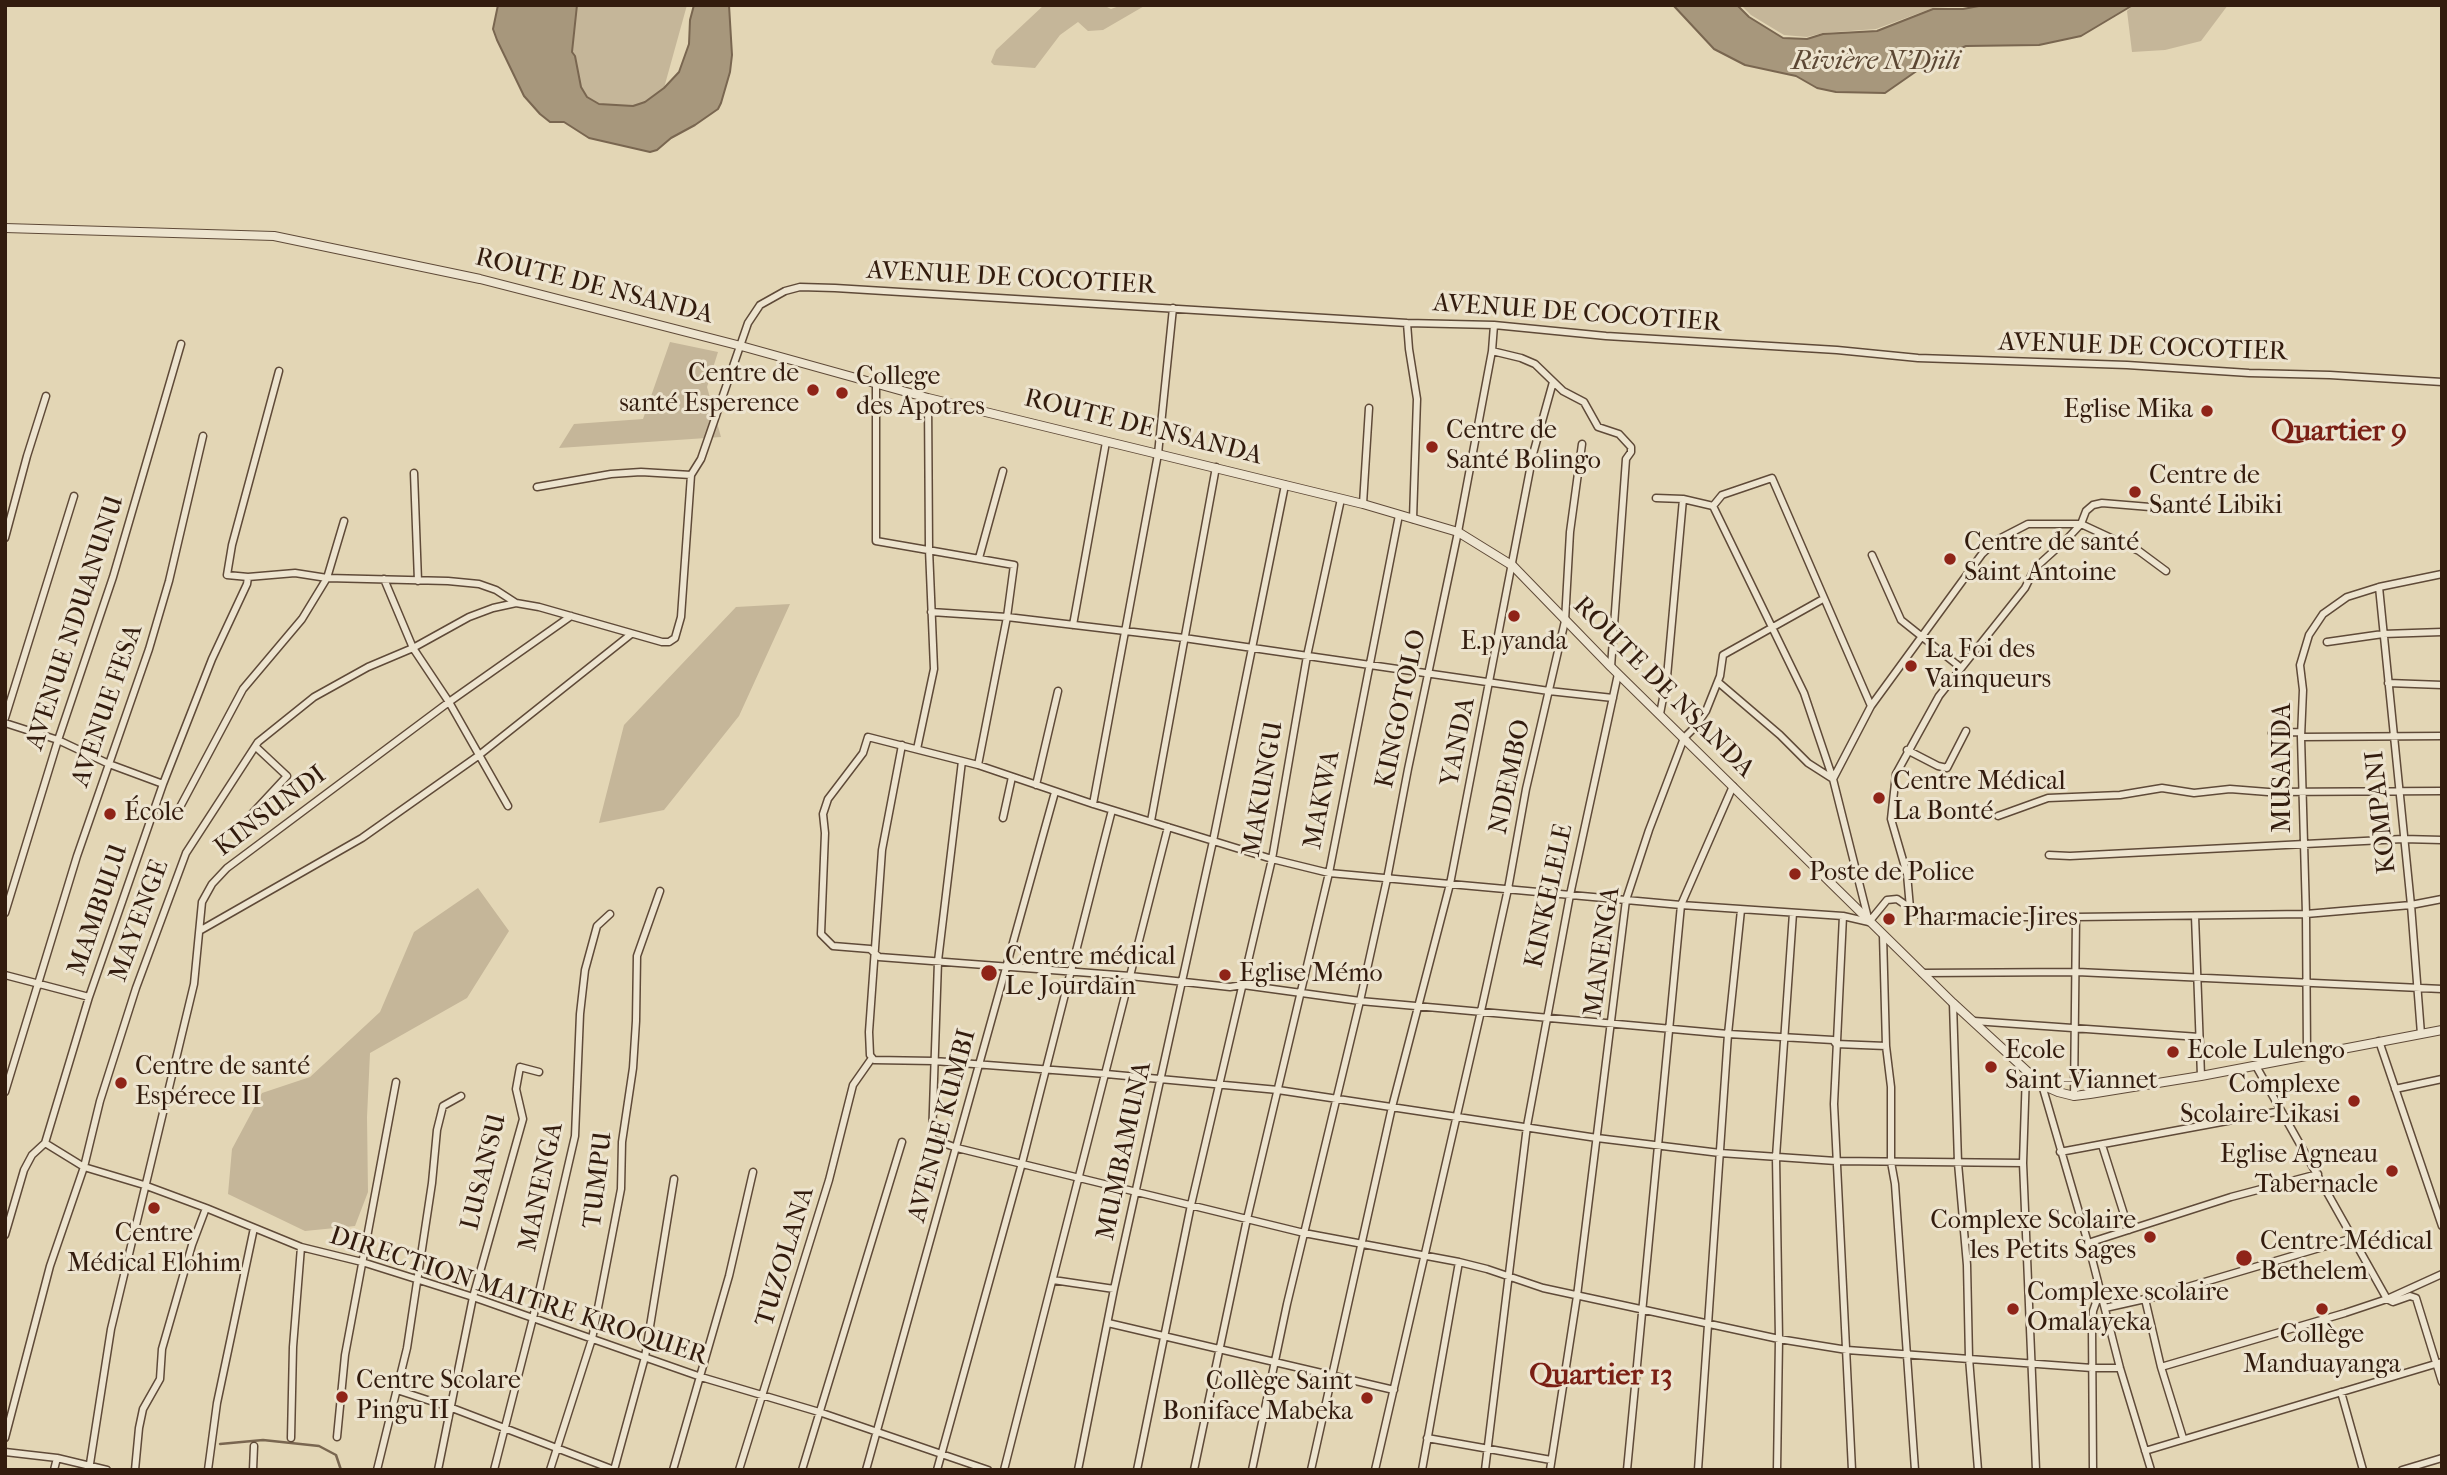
<!DOCTYPE html>
<html>
<head>
<meta charset="utf-8">
<style>
  body { margin:0 }
  #map { position:relative; width:2447px; height:1475px; overflow:hidden; background:#e3d6b5; font-family:"IM FELL French Canon",serif }
  canvas { display:block }
  .frame { position:absolute; inset:0; border:7px solid #331c0e; pointer-events:none }
</style>
</head>
<body>
<div id="map">
<canvas width="2447" height="1475"></canvas>
<div class="frame"></div>
</div>
<script>
const context = document.querySelector('canvas').getContext('2d');
context.lineJoin = 'round';
function fill(path, color) {
  context.fillStyle = color;
  context.fill(path, 'evenodd');
}
function shape(rows) {
  const path = new Path2D();
  for (const r of rows) {
    path.moveTo(r[0], r[1]);
    for (let i = 2; i < r.length; i += 2) path.lineTo(r[i], r[i + 1]);
  }
  return path;
}
function stroke(path, color, width, dash) {
  context.strokeStyle = color;
  context.lineWidth = width;
  context.lineCap = dash ? 'butt' : 'round';
  context.setLineDash(dash || []);
  context.stroke(path);
}
function drawText(font, color, halo, rows, align = 'center') {
  context.font = font + ' "IM FELL French Canon",serif';
  context.lineWidth = 6;
  context.setLineDash([]);
  context.textBaseline = 'middle';
  context.strokeStyle = halo;
  context.fillStyle = color;
  for (const [text, x, y, turn = 0] of rows) {
    context.save();
    context.translate(x, y);
    context.rotate((+turn || 0) * Math.PI / 180);
    context.textAlign = isNaN(turn) ? turn : align;
    if (halo) context.strokeText(text, 0, 0);
    context.fillText(text, 0, 0);
    context.restore();
  }
}
fill(shape([
  [577,5,687,5,664,88,645,102,633,106,599,104,587,97,581,87,572,52],
  [1044,5,1103,5,1111,9,1122,5,1146,5,1103,30,1088,31,1078,22,1060,35,1035,68,994,65,991,62,996,50],
  [1741,5,1980,5,1933,8,1876,29,1823,33,1807,37,1784,35,1751,15],
  [2133,5,2228,5,2201,41,2165,50,2132,52,2127,11],
  [670,342,718,352,707,387,721,437,559,448,574,424,643,419],
  [790,604,739,716,664,810,599,823,624,725,736,607],
  [478,888,509,931,467,998,370,1053,367,1117,368,1192,355,1226,305,1231,228,1194,232,1149,262,1093,310,1077,380,1012,414,932]
]), '#c5b699');
const water = shape([
  [498,5,577,5,572,52,575,56,581,87,587,97,599,104,633,106,645,102,664,88,679,72,689,44,690,20,694,5,729,5,732,55,730,72,721,103,718,109,695,125,671,138,657,150,650,152,589,138,564,122,550,122,540,114,524,96,497,40,493,29,498,5],
  [1673,5,1737,5,1749,17,1783,38,1807,39,1823,34,1877,31,1933,9,1963,9,1984,5,2133,5,2081,36,2039,45,1966,46,1931,61,1885,93,1836,92,1817,88,1796,76,1745,65,1714,49,1673,5]
]);
fill(water, '#a7977c');
stroke(water, '#796650', 2);
stroke(shape([
  [220,1444,263,1440,319,1446,336,1455,341,1470]
]), '#796650', 2.5);
const minor = shape([
  [1407,323,1409,349,1417,399,1413,519],
  [1492,351,1521,358,1535,364,1563,391,1584,402,1598,427,1619,434,1631,447,1631,452,1626,459,1611,667],
  [876,383,876,541,1014,565,1007,617,978,765],
  [414,473,418,581],
  [537,487,611,474,641,472,691,475],
  [1656,498,1683,499,1713,506,1722,495,1772,478,1871,706],
  [1363,504,1369,408],
  [1713,506,1804,693,1833,779,1868,918],
  [5,538,27,456,46,396],
  [1872,555,1901,620,1960,667],
  [979,558,1003,471],
  [248,577,227,575,232,545,279,371],
  [384,579,413,648,449,702,508,806],
  [2379,587,2411,905,2421,1034],
  [931,612,1007,617,1184,638,1549,691,1613,698],
  [1073,625,1106,442],
  [2327,642,2383,634,2442,632],
  [1718,682,1780,735,1808,763,1833,779,1871,706,1982,554,1997,540,2028,524,2081,524,2086,511,2093,505,2102,503,2186,510],
  [2388,683,2442,685],
  [1660,714,1667,677,1683,499],
  [5,718,74,496],
  [5,723,58,740,109,764,163,784],
  [2272,733,2301,732],
  [2301,737,2442,736],
  [902,745,882,850,869,1032,870,1055,874,1060,934,1061,1106,1074,1278,1090,1597,1138,1720,1153,1836,1161,2023,1163],
  [917,749,934,669,929,549,928,398],
  [1907,750,1938,766,1947,768,1966,731],
  [962,761,938,961,932,1139,957,1148,1304,1233,1459,1262,1487,1269,1543,1288,1779,1339,1847,1350,2092,1368,2120,1368],
  [1036,785,1058,691],
  [1093,804,1158,454,1173,308],
  [179,809,243,689,302,619,327,578,448,581,479,584,496,590,516,603],
  [1998,816,2048,798,2120,795,2162,788,2194,793,2230,789,2268,792,2442,791],
  [248,818,287,776,256,747],
  [1003,818,1012,777],
  [1151,821,1216,467],
  [2049,855,2070,856,2403,839,2442,840],
  [1910,908,1907,874,1891,819,1896,774,1939,696,2025,588,2035,568,2066,540,2081,524,2139,551,2166,571],
  [5,913,58,740,113,577,181,344],
  [1843,916,1834,1104,1852,1470],
  [2195,916,2201,1076],
  [1869,922,1843,916,1681,905,1329,873,1272,859,1093,804,978,765,868,737,863,753,828,799,823,814,825,833,821,934,833,946,870,949,879,957,1130,976,1230,987,1243,985,1360,1001,1728,1034,1833,1040,1836,1044,1886,1046],
  [1869,922,1887,900,1897,899,1923,917,2076,917,2306,914,2411,905,2442,899],
  [201,930,362,838,478,756,630,635],
  [1883,935,1886,1046,1891,1087,1891,1162,1895,1184,1915,1470],
  [1922,973,2077,972,2442,989],
  [5,975,89,997],
  [1953,1003,1958,1163,1967,1265,1969,1358,1978,1470],
  [1974,1021,2199,1037],
  [2379,1041,2442,1226],
  [2307,1054,2306,914,2301,737,2303,690,2300,665,2309,635,2323,614,2347,597,2379,587,2442,574],
  [2256,1066,2387,1299,2393,1302,2410,1296,2416,1298,2442,1382],
  [2026,1072,2023,1163,2036,1470],
  [2042,1085,2088,1243,2120,1368,2151,1470],
  [2395,1089,2442,1079],
  [5,1092,77,856,149,649,169,581,203,436],
  [2074,1096,2076,917],
  [45,1143,84,1167,144,1185,206,1208,301,1247,362,1262,473,1297,701,1377,819,1412,988,1470],
  [45,1143,89,997,163,784,212,659,247,584,248,577,295,573,327,578,344,521],
  [2102,1145,2129,1230],
  [2060,1152,2281,1111],
  [5,1235,24,1170,32,1155,45,1143],
  [2088,1243,2231,1197,2318,1174],
  [1053,1280,1114,1289],
  [2145,1299,2161,1367,2183,1438],
  [2105,1308,2154,1297,2353,1238],
  [1108,1323,1394,1390],
  [2161,1367,2345,1313,2387,1299,2442,1274],
  [397,1390,452,1408,614,1470,645,1357,674,1179],
  [2341,1392,2363,1470],
  [337,1437,345,1355,396,1082],
  [5,1438,50,1266,84,1167,100,1101,136,988,186,853,258,742,314,697,368,667,413,648,469,617,493,608,516,603,539,607,662,642,669,642,675,638,681,617,691,475,701,459,748,323,760,305,785,291,800,287,835,288,1407,323,1494,325,1606,336,1837,350,1918,358,2127,365,2249,373,2330,375,2442,382],
  [291,1438,293,1347,301,1247],
  [1427,1438,1551,1460],
  [2145,1451,2442,1362],
  [5,1452,57,1458,107,1470],
  [54,1470,57,1458],
  [89,1470,111,1329,194,984,202,902,212,884,227,868,449,702,571,616],
  [135,1470,139,1428,143,1409,160,1379,162,1349,192,1245,206,1208],
  [208,1470,217,1403,254,1228],
  [253,1470,254,1446],
  [377,1470,407,1348,432,1183,437,1130,443,1106,461,1096],
  [438,1470,473,1297,523,1119,516,1089,520,1067,539,1072],
  [494,1470,533,1318,575,1136,580,1014,585,970,597,926,610,914],
  [550,1470,592,1339,621,1189,622,1142,633,1068,636,1021,637,956,660,891],
  [673,1470,729,1276,753,1172],
  [739,1470,829,1180,853,1085,872,1058],
  [802,1470,902,1142],
  [866,1470,1055,792],
  [937,1470,1022,1163,1112,810],
  [1004,1470,1168,827],
  [1078,1470,1114,1289,1213,841,1285,485],
  [1137,1470,1191,1205,1272,859,1307,656,1341,499],
  [1194,1470,1247,1219,1329,873,1399,515],
  [1252,1470,1287,1304,1360,1001,1387,879,1408,769,1458,532,1492,351,1494,325],
  [1311,1470,1392,1107,1450,884,1533,454,1553,382],
  [1375,1470,1481,1011,1508,889,1526,789,1565,621,1570,532,1582,444],
  [1422,1470,1459,1262],
  [1485,1470,1527,1126,1570,895,1618,674],
  [1550,1470,1577,1296,1626,900,1649,830,1684,738,1695,727,1706,711,1720,676,1723,655,1823,599],
  [1627,1470,1681,905,1733,786],
  [1698,1470,1728,1034,1741,910],
  [1777,1470,1779,1339,1776,1157,1793,913],
  [2093,1470,2092,1327,2093,1311,2100,1291],
  [2402,1470,2442,1458]
]);
const tertiary = shape([
  [5,228,274,236,480,279,741,346,928,398,1363,504,1458,532,1513,566,1611,667,1953,1003,2042,1085,2058,1092,2074,1096,2090,1094,2201,1076,2442,1030]
]);
stroke(minor, '#5f4a38', 9);
stroke(tertiary, '#5f4a38', 10);
stroke(minor, '#ede4cf', 6);
stroke(tertiary, '#ede4cf', 8);
for (const [x, y, r, color] of [
  [813,390,7,"#8f2418"],
  [842,393,7,"#8f2418"],
  [2207,411,7,"#8f2418"],
  [1432,447,7,"#8f2418"],
  [2135,492,7,"#8f2418"],
  [1950,559,7,"#8f2418"],
  [1514,616,7,"#8f2418"],
  [1911,666,7,"#8f2418"],
  [1879,798,7,"#8f2418"],
  [110,814,7,"#8f2418"],
  [1795,874,7,"#8f2418"],
  [1889,919,7,"#8f2418"],
  [989,973,9,"#8f2418"],
  [1225,975,7,"#8f2418"],
  [2173,1052,7,"#8f2418"],
  [1991,1067,7,"#8f2418"],
  [121,1083,7,"#8f2418"],
  [2354,1101,7,"#8f2418"],
  [2392,1171,7,"#8f2418"],
  [154,1208,7,"#8f2418"],
  [2150,1237,7,"#8f2418"],
  [2244,1258,9,"#8f2418"],
  [2013,1309,7,"#8f2418"],
  [2322,1309,7,"#8f2418"],
  [342,1397,7,"#8f2418"],
  [1367,1398,7,"#8f2418"]
]) {
  const dot = new Path2D();
  dot.arc(x, y, r, 0, 2 * Math.PI);
  context.fillStyle = color;
  context.fill(dot);
  stroke(dot, '#ede4cf', 2.5);
}
drawText('26px', '#331c0e', '#ede4cf', [
  ["AVENUE DE COCOTIER",1011,279,3],
  ["ROUTE DE NSANDA",594,287,14],
  ["AVENUE DE COCOTIER",1577,314,4],
  ["AVENUE DE COCOTIER",2143,348,2],
  ["ROUTE DE NSANDA",1143,428,14],
  ["AVENUE NDUANUNU",76,623,-72],
  ["ROUTE DE NSANDA",1663,688,45],
  ["AVENUE FESA",108,706,-71],
  ["KINGOTOLO",1402,709,-78],
  ["YANDA",1459,742,-79],
  ["MUSANDA",2284,768,-90],
  ["NDEMBO",1511,777,-78],
  ["MAKUNGU",1264,789,-80],
  ["MAKWA",1323,800,-79],
  ["KINSUNDI",271,812,-37],
  ["KOMPANI",2382,812,-96],
  ["KINKELELE",1550,896,-78],
  ["MAMBULU",99,910,-71],
  ["MAYENGE",140,921,-70],
  ["MANENGA",1603,952,-82],
  ["AVENUE KUMBI",943,1126,-75],
  ["MUMBAMUNA",1125,1151,-78],
  ["LUSANSU",485,1172,-76],
  ["TUMPU",599,1180,-83],
  ["MANENGA",542,1187,-78],
  ["TUZOLANA",786,1257,-73],
  ["DIRECTION MAITRE KROQUER",518,1297,18]
]);
drawText('26px', '#331c0e', '#ede4cf', [
  ["Centre de",799,375,"right"],
  ["santé Esperence",799,405,"right"],
  ["College",856,378],
  ["des Apotres",856,408],
  ["Eglise Mika",2193,411,"right"],
  ["Centre de",1446,432],
  ["Santé Bolingo",1446,462],
  ["Centre de",2149,477],
  ["Santé Libiki",2149,507],
  ["Centre de santé",1964,544],
  ["Saint Antoine",1964,574],
  ["E.p yanda",1514,643,"center"],
  ["La Foi des",1925,651],
  ["Vainqueurs",1925,681],
  ["Centre Médical",1893,783],
  ["La Bonté",1893,813],
  ["École",124,814],
  ["Poste de Police",1809,874],
  ["Pharmacie Jires",1903,919],
  ["Centre médical",1005,958],
  ["Le Jourdain",1005,988],
  ["Eglise Mémo",1239,975],
  ["Ecole",2005,1052],
  ["Saint-Viannet",2005,1082],
  ["Ecole Lulengo",2187,1052],
  ["Centre de santé",135,1068],
  ["Espérece II",135,1098],
  ["Complexe",2340,1086,"right"],
  ["Scolaire Likasi",2340,1116,"right"],
  ["Eglise Agneau",2378,1156,"right"],
  ["Tabernacle",2378,1186,"right"],
  ["Complexe Scolaire",2136,1222,"right"],
  ["les Petits Sages",2136,1252,"right"],
  ["Centre",154,1235,"center"],
  ["Médical Elohim",154,1265,"center"],
  ["Centre Médical",2260,1243],
  ["Bethelem",2260,1273],
  ["Complexe scolaire",2027,1294],
  ["Omalayeka",2027,1324],
  ["Collège",2322,1336,"center"],
  ["Manduayanga",2322,1366,"center"],
  ["Centre Scolare",356,1382],
  ["Pingu II",356,1412],
  ["Collège Saint",1353,1383,"right"],
  ["Boniface Mabeka",1353,1413,"right"]
], 'left');
drawText('italic 28px', '#5c4734', '#ede4cf', [
  ["Rivière N'Djili",1876,62]
]);
drawText('bold 30px', '#7a1f14', '#ede4cf', [
  ["Quartier 9",2339,433],
  ["Quartier 13",1601,1377]
]);
</script>
</body>
</html>
